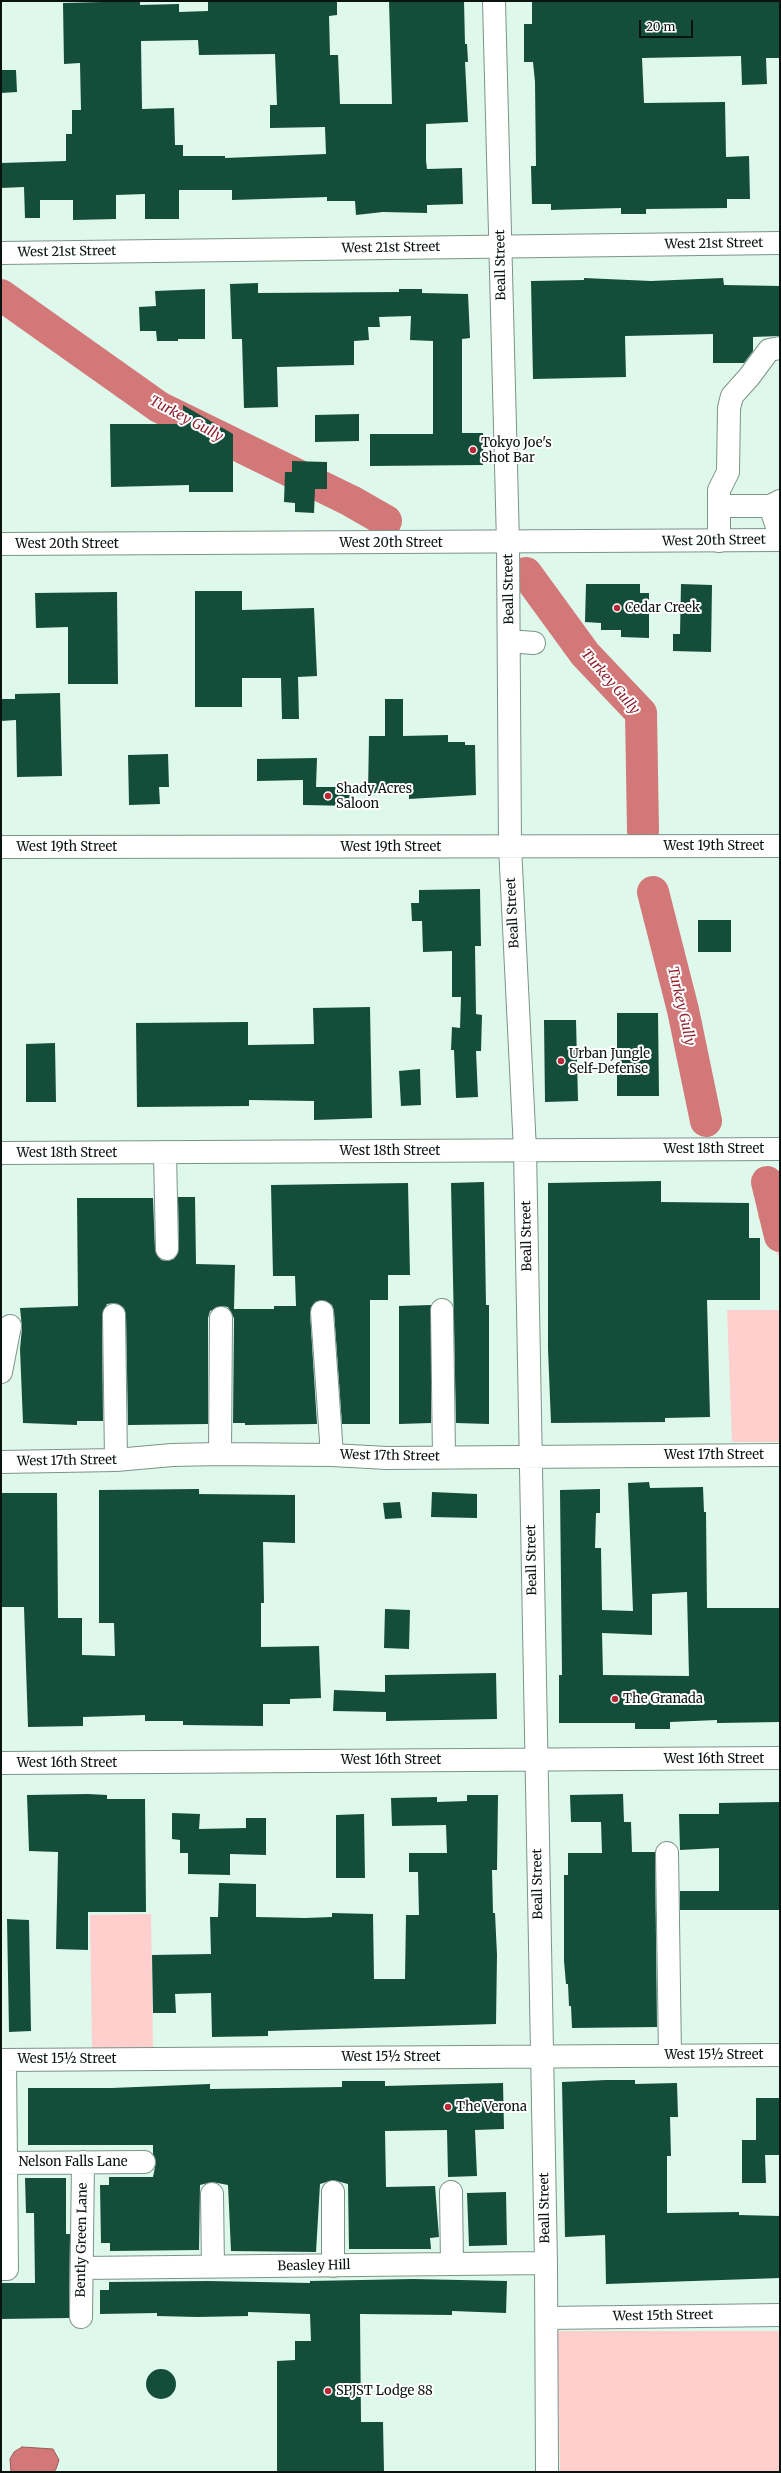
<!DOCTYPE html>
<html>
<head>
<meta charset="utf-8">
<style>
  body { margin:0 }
  #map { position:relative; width:781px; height:2473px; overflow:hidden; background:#dff8ec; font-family:Merriweather,serif }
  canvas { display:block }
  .frame { position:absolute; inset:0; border:2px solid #0a130f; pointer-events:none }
  .scale { position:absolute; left:639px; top:20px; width:54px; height:18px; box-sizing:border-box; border:2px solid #0a130f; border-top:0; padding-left:5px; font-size:12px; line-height:14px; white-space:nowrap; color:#0a130f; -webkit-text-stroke:3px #fff; paint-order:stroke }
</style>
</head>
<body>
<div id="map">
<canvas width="781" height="2473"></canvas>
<div class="frame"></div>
<div class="scale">20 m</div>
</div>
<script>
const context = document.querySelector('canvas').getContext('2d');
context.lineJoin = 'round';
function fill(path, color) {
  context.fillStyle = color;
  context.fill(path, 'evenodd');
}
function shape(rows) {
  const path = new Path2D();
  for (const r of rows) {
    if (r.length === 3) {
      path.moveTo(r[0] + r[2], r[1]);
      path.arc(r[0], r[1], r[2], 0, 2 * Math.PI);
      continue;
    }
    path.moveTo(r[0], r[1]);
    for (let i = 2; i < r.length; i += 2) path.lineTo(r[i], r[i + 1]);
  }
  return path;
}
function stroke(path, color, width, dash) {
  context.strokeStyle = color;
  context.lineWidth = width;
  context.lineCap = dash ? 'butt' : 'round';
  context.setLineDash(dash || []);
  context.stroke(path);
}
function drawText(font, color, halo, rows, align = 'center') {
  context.font = font + ' Merriweather,serif';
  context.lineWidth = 4;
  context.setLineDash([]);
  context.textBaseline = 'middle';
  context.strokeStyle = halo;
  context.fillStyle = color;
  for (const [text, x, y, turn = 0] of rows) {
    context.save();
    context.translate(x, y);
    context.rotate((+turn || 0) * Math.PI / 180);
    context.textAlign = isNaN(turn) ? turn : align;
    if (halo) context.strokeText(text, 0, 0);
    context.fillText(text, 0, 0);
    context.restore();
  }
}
fill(shape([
  [758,1177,780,1177,780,1260,758,1217],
  [727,1310,780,1310,780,1442,732,1442],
  [151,1914,153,2048,92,2049,90,1915],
  [557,2331,780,2331,780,2472,560,2472]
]), '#fecfcd');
const water = shape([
  [22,2447,53,2449,59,2460,56,2469,54,2472,11,2472,10,2459,14,2452,22,2447]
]);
fill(water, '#d37878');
stroke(water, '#975a58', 1);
stroke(shape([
  [1,295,159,407,351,501,386,521],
  [526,573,585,654,641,713,643,831],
  [653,892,683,1010,706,1121],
  [767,1182,780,1236]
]), '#d37878', 32);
fill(shape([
  [140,1,140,5,179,4,179,12,208,11,208,2,337,1,337,15,329,16,330,55,338,55,340,104,392,104,389,1,464,1,465,44,467,44,468,62,465,62,468,122,426,124,426,161,427,169,462,168,463,204,427,205,427,213,383,212,356,215,355,201,327,201,327,197,232,200,232,190,179,190,179,219,145,219,145,194,116,195,116,219,73,220,73,200,40,200,40,218,25,218,24,187,1,188,1,163,66,161,66,134,72,134,72,110,81,110,80,63,64,64,63,3],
  [198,40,199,55,275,54,277,105,270,105,270,128,325,127,326,154,225,158,225,156,183,156,183,145,175,145,174,108,142,109,141,41],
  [532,1,780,1,780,58,766,58,767,84,742,85,741,56,642,58,644,103,725,102,726,157,749,156,750,199,727,199,727,208,646,209,646,214,621,214,621,208,551,210,551,204,532,204,531,166,536,166,535,82,533,62,524,62,524,24,532,24],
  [1,70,16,70,17,92,1,93],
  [584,278,651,281,723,278,724,285,780,286,780,336,753,337,753,351,744,363,713,363,713,334,625,336,626,377,533,379,531,281,584,280],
  [258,283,258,293,399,292,399,289,422,289,422,293,468,294,470,338,462,339,462,433,483,433,483,465,370,466,370,434,433,434,433,341,410,340,411,316,379,317,380,327,368,327,369,340,354,341,354,365,277,367,278,407,244,408,242,339,232,339,230,284],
  [205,289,205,339,178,339,178,341,157,341,156,331,140,331,139,307,156,306,155,291],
  [183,405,233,434,233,492,189,492,189,485,111,487,110,424,183,424],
  [359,414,359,441,315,442,315,415],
  [292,461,327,462,327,489,315,489,314,513,295,512,295,503,284,502,285,472,292,472],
  [586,584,640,584,640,593,649,593,649,638,621,637,621,630,601,630,601,623,585,622],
  [681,584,712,585,711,652,673,651,673,634,680,634],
  [195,591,242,591,242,610,314,608,317,676,298,677,299,719,282,719,281,678,242,678,242,707,195,707],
  [117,592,118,684,68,684,68,627,36,628,35,593],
  [60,693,62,776,17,777,16,720,1,721,1,699,15,699,15,694],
  [385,699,403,699,403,736,448,735,448,742,465,742,465,745,475,745,476,795,409,799,409,793,368,793,369,736,385,736],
  [168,754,169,787,159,787,160,804,129,805,128,755],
  [317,758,316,787,353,787,353,806,303,805,303,780,257,781,257,759],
  [480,889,481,946,475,946,476,1014,482,1015,481,1051,476,1051,478,1097,456,1098,454,1050,451,1050,452,1027,460,1028,461,997,452,997,452,951,423,952,422,921,412,921,411,903,419,903,419,890],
  [698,920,731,920,731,952,698,952],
  [370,1007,372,1118,314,1120,314,1101,249,1100,249,1106,137,1107,136,1023,248,1022,248,1045,314,1044,313,1008],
  [617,1013,658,1013,659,1096,617,1096],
  [544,1020,576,1020,578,1101,545,1102],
  [55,1043,56,1102,26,1102,26,1044],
  [420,1069,421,1105,401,1106,399,1071],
  [661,1181,661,1202,749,1203,749,1238,760,1238,760,1300,707,1300,710,1417,665,1418,665,1422,551,1423,548,1349,548,1183],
  [484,1182,486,1305,489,1305,489,1424,456,1423,451,1183],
  [408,1183,410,1275,388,1275,388,1300,370,1300,370,1424,342,1424,334,1311,332,1305,322,1300,315,1302,310,1313,317,1424,245,1425,245,1423,233,1423,234,1318,228,1307,221,1306,210,1311,208,1318,208,1424,128,1425,126,1315,124,1308,114,1303,107,1304,102,1315,103,1421,77,1421,77,1425,23,1423,20,1349,22,1328,20,1308,78,1306,77,1198,153,1198,155,1250,161,1260,168,1261,174,1259,179,1249,178,1197,195,1197,196,1264,235,1265,234,1309,274,1309,274,1306,296,1306,295,1276,273,1276,271,1185],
  [431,1305,431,1423,399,1424,399,1306],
  [649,1482,650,1488,703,1487,704,1512,706,1512,707,1608,780,1608,780,1722,717,1723,717,1720,670,1722,670,1729,635,1729,635,1723,559,1723,559,1675,562,1675,560,1490,600,1489,600,1513,596,1513,595,1548,601,1548,602,1610,633,1611,628,1483],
  [687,1592,689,1676,603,1675,602,1633,652,1635,652,1594],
  [199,1489,199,1494,295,1495,295,1543,263,1542,264,1603,261,1603,261,1647,319,1646,321,1698,290,1699,290,1704,263,1704,263,1726,183,1725,183,1721,145,1721,145,1715,83,1717,83,1726,28,1727,24,1607,1,1607,1,1493,57,1493,58,1618,82,1618,82,1655,115,1656,114,1623,99,1623,99,1490],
  [432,1492,477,1494,477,1518,431,1517],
  [400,1502,402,1518,385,1519,383,1503],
  [385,1609,410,1610,409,1649,384,1648],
  [496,1673,497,1719,386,1721,386,1712,333,1711,334,1690,385,1692,385,1675],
  [88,1794,107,1795,107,1799,145,1799,146,1912,88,1912,88,1950,56,1949,58,1852,29,1851,27,1795],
  [623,1794,624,1822,631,1822,632,1852,655,1852,657,2027,572,2028,571,2006,569,2006,568,1984,566,1984,564,1961,564,1875,568,1875,568,1853,602,1853,601,1822,571,1822,570,1795],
  [467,1795,498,1795,497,1870,492,1870,493,1913,495,1913,497,1955,496,2024,268,2031,268,2036,212,2037,211,1993,175,1994,176,2013,153,2013,152,1955,211,1954,210,1917,218,1917,219,1883,256,1884,256,1917,305,1918,332,1917,332,1913,373,1914,374,1979,405,1979,406,1915,419,1915,418,1872,409,1872,409,1853,447,1853,446,1825,392,1826,391,1798,437,1797,437,1802,467,1801],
  [780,1802,780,1910,680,1910,680,1891,719,1891,719,1848,680,1850,679,1814,719,1814,719,1803],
  [172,1813,200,1814,199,1829,246,1828,246,1818,266,1818,266,1855,230,1854,230,1875,188,1874,188,1853,180,1853,180,1840,172,1839],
  [364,1814,365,1878,336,1878,336,1815],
  [7,1919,29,1920,31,2031,9,2032],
  [606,2080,635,2080,635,2084,677,2083,678,2117,670,2117,671,2156,667,2156,667,2213,739,2212,739,2215,780,2216,780,2278,606,2284,605,2235,565,2237,562,2082],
  [342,2081,385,2081,385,2086,503,2083,504,2129,475,2130,477,2176,448,2177,447,2130,385,2131,386,2187,435,2186,439,2237,430,2238,431,2249,349,2249,348,2184,333,2180,320,2184,316,2252,231,2251,228,2185,212,2182,200,2185,199,2250,110,2251,110,2243,101,2243,100,2185,109,2185,109,2177,153,2177,156,2162,153,2154,153,2145,28,2145,28,2088,112,2088,210,2084,210,2089,342,2087],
  [756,2098,780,2098,779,2155,765,2155,766,2183,742,2183,742,2140,756,2140],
  [25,2178,66,2178,66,2234,70,2234,69,2318,1,2319,1,2283,35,2283,34,2213,26,2213],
  [506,2192,507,2245,469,2246,467,2193],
  [413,2279,507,2281,506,2313,452,2311,452,2315,360,2314,361,2422,383,2422,384,2472,277,2472,277,2361,295,2360,295,2341,311,2341,310,2314,248,2312,248,2316,197,2317,157,2316,157,2313,100,2314,100,2290,109,2290,109,2282,208,2281,310,2283,310,2281],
  [161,2384,15]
]), '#144d39');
const minor = shape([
  [494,1,508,543,510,846,525,1150,546,2263,547,2472],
  [1,253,780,243],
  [719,506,770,506,780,501],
  [770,506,780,536],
  [719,541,719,490,728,472,729,408,732,396,749,377,769,350,780,348],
  [509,641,534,643],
  [1,847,780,846],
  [165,1152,167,1249],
  [1,1153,780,1149],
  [442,1310,444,1457],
  [322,1312,332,1455],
  [114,1315,116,1460],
  [1,1372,10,1326],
  [220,1454,221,1318],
  [1,1462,116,1460,172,1455,220,1454,332,1455,387,1458,780,1455],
  [1,1763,780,1758],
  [667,1853,670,2056],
  [1,2060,780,2055],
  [1,2163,144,2162],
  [333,2192,333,2266],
  [451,2192,452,2264],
  [212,2194,213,2267],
  [82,2268,546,2263],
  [1,2269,7,2269,5,2060],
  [81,2317,83,2162],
  [547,2318,780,2315]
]);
const major = shape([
  [1,544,780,540]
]);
stroke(minor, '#7c9388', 24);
stroke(major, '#7c9388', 24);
stroke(minor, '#fff', 22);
stroke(major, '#fff', 22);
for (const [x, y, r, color] of [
  [473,450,4,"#b92839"],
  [617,608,4,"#b92839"],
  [328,796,4,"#b92839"],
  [561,1061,4,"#b92839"],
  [615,1699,4,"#b92839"],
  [448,2107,4,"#b92839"],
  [328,2391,4,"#b92839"]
]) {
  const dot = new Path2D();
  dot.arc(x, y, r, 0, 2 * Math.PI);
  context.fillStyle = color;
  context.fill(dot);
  stroke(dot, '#fff', 1.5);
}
drawText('13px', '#0a130f', '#fff', [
  ["West 21st Street",714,244,-1],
  ["West 21st Street",391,248,-1],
  ["West 21st Street",67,252,-1],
  ["Beall Street",501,265,-91],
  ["West 20th Street",714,541,-1],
  ["West 20th Street",391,543],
  ["West 20th Street",67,544],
  ["Beall Street",509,589,-91],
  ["West 19th Street",714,846],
  ["West 19th Street",67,847],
  ["West 19th Street",391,847],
  ["Beall Street",513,913,-93],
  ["West 18th Street",714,1149],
  ["West 18th Street",390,1151],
  ["West 18th Street",67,1153],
  ["Beall Street",527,1236,-91],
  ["West 17th Street",714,1455],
  ["West 17th Street",390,1456,1],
  ["West 17th Street",67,1461,-1],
  ["Beall Street",532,1560,-91],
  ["West 16th Street",714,1759],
  ["West 16th Street",391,1760],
  ["West 16th Street",67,1763],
  ["Beall Street",538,1884,-91],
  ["West 15½ Street",714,2055],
  ["West 15½ Street",391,2057],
  ["West 15½ Street",67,2059],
  ["Nelson Falls Lane",73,2162],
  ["Beall Street",545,2208,-91],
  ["Bently Green Lane",82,2240,-89],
  ["Beasley Hill",314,2266,-1],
  ["West 15th Street",663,2316,-1]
]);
drawText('13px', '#0a130f', '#fff', [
  ["Tokyo Joe's",481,443],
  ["Shot Bar",481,458],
  ["Cedar Creek",625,608],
  ["Shady Acres",336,789],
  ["Saloon",336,804],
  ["Urban Jungle",569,1054],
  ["Self-Defense",569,1069],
  ["The Granada",623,1699],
  ["The Verona",456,2107],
  ["SPJST Lodge 88",336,2391]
], 'left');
drawText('italic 14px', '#8f212c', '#fff', [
  ["Turkey Gully",186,419,28],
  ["Turkey Gully",610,682,49],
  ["Turkey Gully",681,1006,77]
]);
</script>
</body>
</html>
